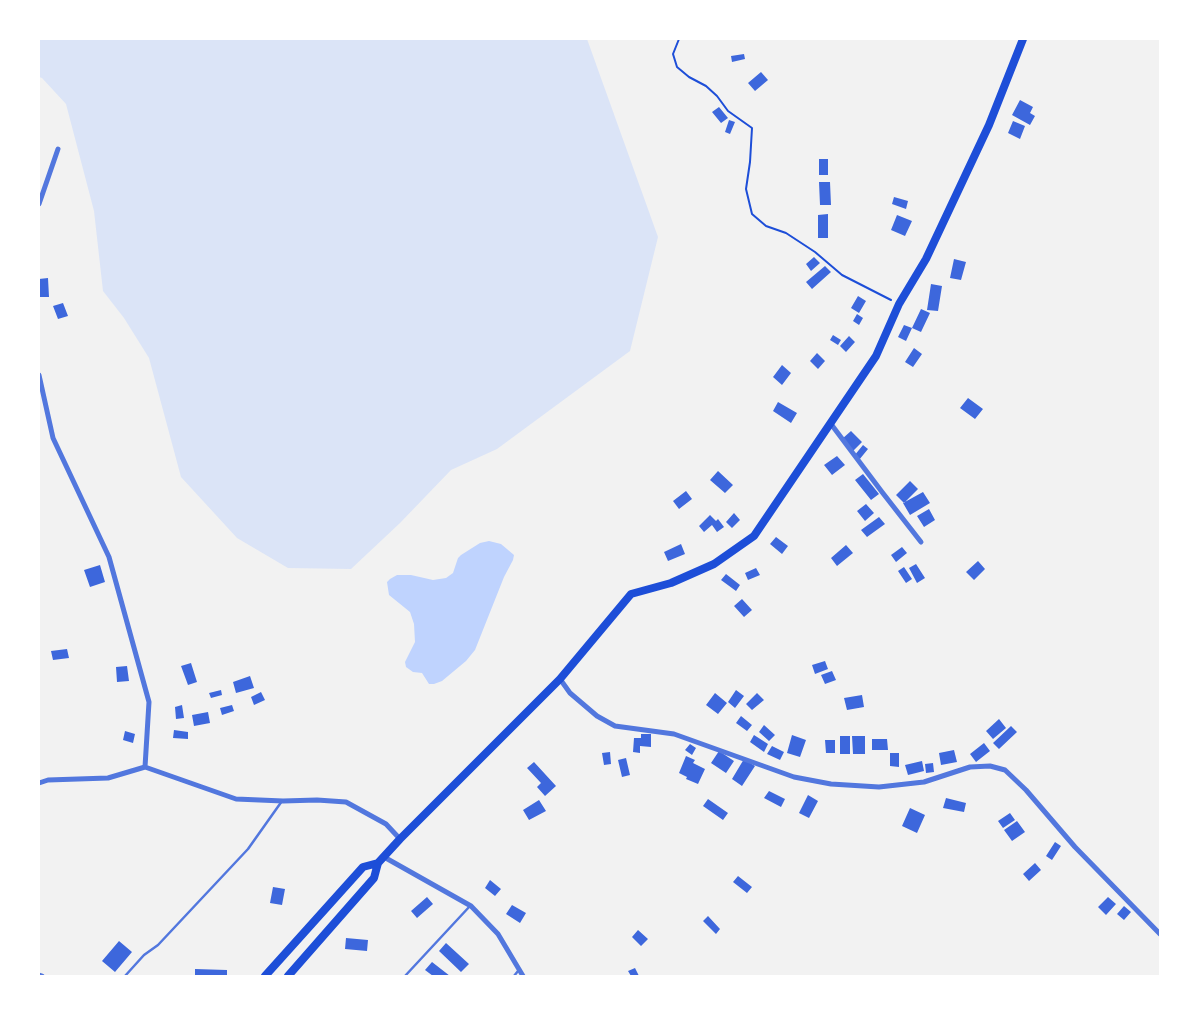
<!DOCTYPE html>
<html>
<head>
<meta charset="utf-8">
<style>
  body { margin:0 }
  #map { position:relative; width:1199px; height:1015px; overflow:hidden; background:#f2f2f2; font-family:"Space Grotesk",sans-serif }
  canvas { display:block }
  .frame { position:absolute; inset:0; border:40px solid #fff; pointer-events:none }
</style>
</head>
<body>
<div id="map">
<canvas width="1199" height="1015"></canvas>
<div class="frame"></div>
</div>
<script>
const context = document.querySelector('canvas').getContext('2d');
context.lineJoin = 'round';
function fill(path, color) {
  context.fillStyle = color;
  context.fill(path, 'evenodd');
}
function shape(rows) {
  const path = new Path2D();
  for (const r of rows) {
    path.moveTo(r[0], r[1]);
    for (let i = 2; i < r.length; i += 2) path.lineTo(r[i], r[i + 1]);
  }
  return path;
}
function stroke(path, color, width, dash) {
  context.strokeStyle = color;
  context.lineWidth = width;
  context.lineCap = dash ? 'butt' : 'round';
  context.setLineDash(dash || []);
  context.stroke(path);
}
fill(shape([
  [39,39,587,39,658,237,630,351,497,449,451,470,400,523,351,569,288,568,237,538,181,477,149,358,124,318,103,291,94,211,66,104,42,78,39,77]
]), '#dbe4f7');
fill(shape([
  [489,541,501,544,514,555,513,560,504,577,475,650,466,661,442,681,434,684,429,684,422,673,413,672,406,667,405,662,415,642,414,624,410,612,389,595,387,582,390,579,397,575,411,575,433,580,446,578,453,573,458,558,461,555,480,543]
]), '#bfd3fe');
fill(shape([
  [744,54,745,59,732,62,731,56],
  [761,72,768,80,755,91,748,83],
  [1020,100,1033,107,1030,113,1035,116,1030,125,1012,115],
  [719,107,728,118,721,123,712,112],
  [729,120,735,122,730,134,725,132],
  [1013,121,1025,126,1020,139,1008,133],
  [819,159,828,159,828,175,819,175],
  [819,182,830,182,831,205,820,205],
  [894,197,908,201,906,209,892,204],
  [828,214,828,238,818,238,818,215],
  [897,215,912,221,905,236,891,230],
  [814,257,820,263,811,271,806,264],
  [954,259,966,262,961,280,950,278],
  [825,266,831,272,812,289,806,282],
  [48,278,49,297,39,297,39,279],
  [931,284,942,286,938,311,927,310],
  [858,296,866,301,859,313,851,308],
  [63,303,68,316,58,319,53,306],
  [921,309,930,313,921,332,912,328],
  [857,314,863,318,859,325,853,321],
  [904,325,912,328,906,341,898,337],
  [833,335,841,340,838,345,830,340],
  [849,336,855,342,846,352,840,346],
  [914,348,922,354,913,367,905,362],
  [817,353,825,361,818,369,810,361],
  [782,365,791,373,782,385,773,377],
  [968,398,983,409,975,419,960,408],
  [778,402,797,413,791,423,773,411],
  [851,431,862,442,853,451,842,439],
  [863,445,868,449,859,460,854,456],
  [837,456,845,465,832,475,824,465],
  [718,471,733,485,725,493,710,480],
  [863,474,879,494,871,500,855,480],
  [910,481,918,489,904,503,896,495],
  [686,491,692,499,679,509,673,501],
  [923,492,930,503,910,515,903,503],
  [866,504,874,513,865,521,857,511],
  [929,509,935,520,924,527,917,516],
  [734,513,740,520,732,528,726,522],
  [710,515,716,521,718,519,724,527,717,532,712,525,704,532,699,526],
  [879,517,885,524,867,537,861,530],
  [776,537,788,546,782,554,770,544],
  [681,544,685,554,668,561,664,552],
  [846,545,853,553,837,566,831,558],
  [902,547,907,553,896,562,891,555],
  [978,561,985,569,974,580,966,572],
  [916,564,925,578,917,583,909,568],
  [100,565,105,582,90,587,84,570],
  [904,567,912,579,906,583,898,571],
  [756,568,760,575,748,580,745,573],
  [726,574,740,585,736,591,721,580],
  [742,599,752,610,744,617,734,606],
  [67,649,69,658,53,660,51,651],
  [825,661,828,669,815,674,812,665],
  [191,663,197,682,188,685,181,666],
  [127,666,129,681,117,682,116,667],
  [832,671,836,680,825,684,821,675],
  [250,676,254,688,236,693,233,682],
  [221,690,222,695,211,698,209,693],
  [736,690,744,696,735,708,728,702],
  [261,692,265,700,254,705,251,697],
  [715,693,727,703,718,714,706,705],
  [757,693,764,700,752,710,746,704],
  [862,695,864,707,847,710,844,698],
  [182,705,184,718,176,719,175,707],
  [232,705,234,711,222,715,220,708],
  [208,712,210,723,194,726,192,715],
  [741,716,752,725,747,731,736,723],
  [999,719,1006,728,993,739,986,731],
  [764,725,775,735,769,741,759,732],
  [1011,726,1017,732,999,749,993,743],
  [174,730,188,732,188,739,173,738],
  [125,731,135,734,133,743,123,740],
  [641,734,651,734,651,747,640,746,640,753,633,752,634,738,641,738],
  [754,735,768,744,764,752,750,742],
  [792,735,806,740,800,757,787,753],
  [840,736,850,736,850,754,840,754],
  [852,736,865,736,865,754,853,754],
  [872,739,887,739,888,750,872,750],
  [825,740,835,740,835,753,826,753],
  [984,743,990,751,976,762,970,754],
  [690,744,696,748,692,755,685,750],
  [772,746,784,752,780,760,767,754],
  [954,750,957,762,941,765,939,753],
  [719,751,734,761,726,773,711,763],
  [610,752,611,764,604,765,602,753],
  [890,753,899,753,899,767,890,766],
  [686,756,695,760,693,763,705,769,698,784,686,779,687,777,679,773],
  [626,758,630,775,622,777,618,760],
  [744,759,755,766,742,786,732,779],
  [922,761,924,771,908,775,905,765],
  [534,762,556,786,545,796,537,787,541,783,527,768],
  [933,763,934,772,926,773,925,764],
  [769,791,785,799,781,807,764,798],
  [808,795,818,801,809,818,799,813],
  [946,798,966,803,964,812,943,808],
  [708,799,728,813,723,820,703,806],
  [539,800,546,811,529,820,523,810],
  [910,808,925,815,917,833,902,826],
  [1010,813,1015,820,1003,828,998,821],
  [1017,821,1025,832,1012,841,1004,830],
  [1055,842,1061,846,1052,860,1046,856],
  [1035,863,1041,870,1029,881,1023,874],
  [738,876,752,887,747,893,733,882],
  [490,880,501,889,495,896,485,888],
  [273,887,285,889,282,905,270,903],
  [427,897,433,904,417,918,411,911],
  [1108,897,1116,904,1106,915,1098,907],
  [512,905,526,913,520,923,506,914],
  [1124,906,1131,912,1124,920,1117,914],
  [708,916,720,929,716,934,703,921],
  [638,930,648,939,641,946,632,937],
  [346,938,368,940,367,951,345,949],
  [119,941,132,952,115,972,102,961],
  [446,943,469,964,461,972,439,951],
  [432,962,450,976,433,976,425,970],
  [635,968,639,976,631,976,628,971],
  [195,969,227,970,227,976,195,976]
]), '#3d67dc');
stroke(shape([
  [679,39,673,54,677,67,689,77,706,86,717,96,728,111,752,128,750,162,746,189,752,214,766,226,786,233,815,252,842,275,891,300]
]), '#1d4ed8', 2);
stroke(shape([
  [125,976,144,955,158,945,248,849,282,801],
  [405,976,470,906],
  [514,976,518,971]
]), '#5277de', 2.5);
stroke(shape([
  [39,204,58,149],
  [39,375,53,438,109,557,149,702,145,767],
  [831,424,882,492,921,542],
  [560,679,570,693,597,716,615,726,674,734,794,777,831,784,879,787,924,782,970,767,990,766,1005,770,1026,790,1075,847,1160,934],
  [39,783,48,780,108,778,145,767,236,799,283,801,317,800,346,802,386,824,400,839],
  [384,857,471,906,498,934,523,976],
  [39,975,42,976]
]), '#5277de', 5);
stroke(shape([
  [265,976,363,867,378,863],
  [288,976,374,878,378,863,400,839,560,679,631,594,671,583,714,564,754,536,876,356,899,304,926,259,989,125,1023,39]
]), '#1d4ed8', 8);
</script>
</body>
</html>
